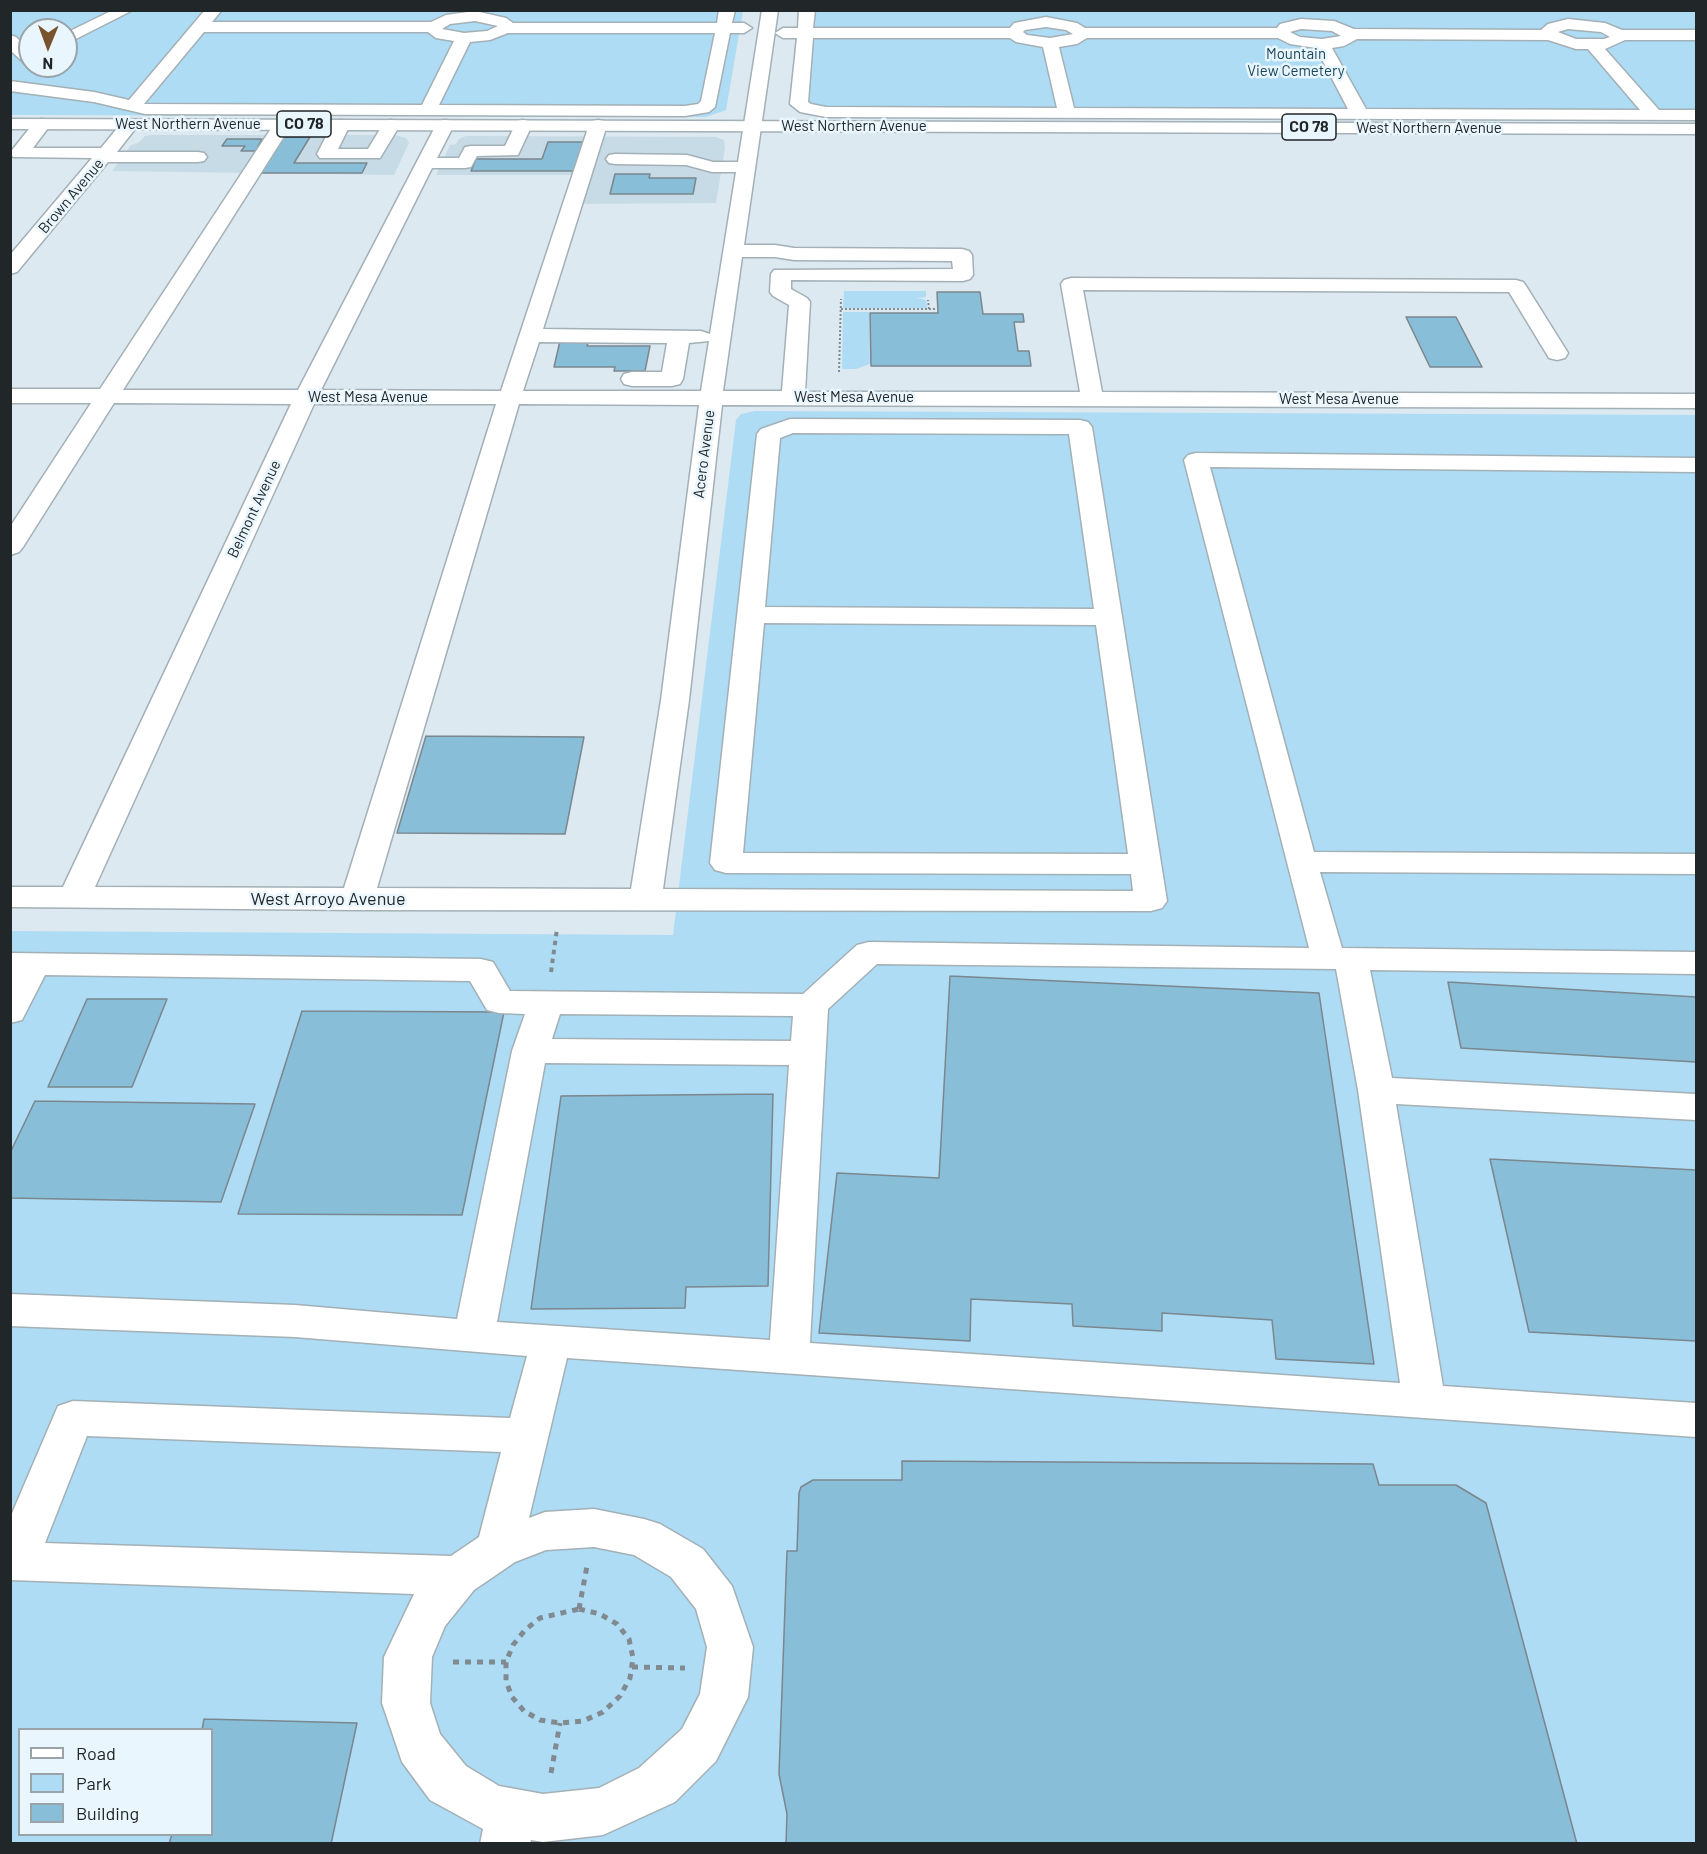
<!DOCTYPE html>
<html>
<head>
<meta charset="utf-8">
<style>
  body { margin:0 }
  #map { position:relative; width:1707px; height:1854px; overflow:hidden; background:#dce9f0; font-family:Barlow,sans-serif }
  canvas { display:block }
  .frame { position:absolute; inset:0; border:12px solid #212629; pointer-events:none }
  .legend { position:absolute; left:18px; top:1728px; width:195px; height:108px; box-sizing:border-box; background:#e9f6fd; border:2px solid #99a3a8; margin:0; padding:8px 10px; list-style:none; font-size:18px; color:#212629 }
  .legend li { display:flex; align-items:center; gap:12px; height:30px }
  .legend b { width:30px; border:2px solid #99a3a8 }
  .north { position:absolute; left:18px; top:18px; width:60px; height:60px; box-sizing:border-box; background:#e9f6fd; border:2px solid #99a3a8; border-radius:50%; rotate:181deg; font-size:16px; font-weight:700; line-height:24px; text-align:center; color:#212629 }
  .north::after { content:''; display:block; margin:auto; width:21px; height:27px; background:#78532e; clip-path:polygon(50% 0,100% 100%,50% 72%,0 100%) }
</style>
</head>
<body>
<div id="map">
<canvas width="1707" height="1854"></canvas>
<div class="frame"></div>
<ul class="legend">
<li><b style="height:8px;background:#fff"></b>Road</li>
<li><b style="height:16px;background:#aedcf4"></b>Park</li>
<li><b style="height:16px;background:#89bed9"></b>Building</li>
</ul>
<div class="north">N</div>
</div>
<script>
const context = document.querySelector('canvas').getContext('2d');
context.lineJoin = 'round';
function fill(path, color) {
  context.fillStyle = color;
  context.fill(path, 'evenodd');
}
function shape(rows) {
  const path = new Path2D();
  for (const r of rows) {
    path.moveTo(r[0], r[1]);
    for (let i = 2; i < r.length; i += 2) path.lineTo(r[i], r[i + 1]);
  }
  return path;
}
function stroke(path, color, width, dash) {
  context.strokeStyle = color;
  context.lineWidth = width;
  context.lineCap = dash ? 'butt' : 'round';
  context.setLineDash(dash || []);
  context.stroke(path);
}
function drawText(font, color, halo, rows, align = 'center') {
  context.font = font + ' Barlow,sans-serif';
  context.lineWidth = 5;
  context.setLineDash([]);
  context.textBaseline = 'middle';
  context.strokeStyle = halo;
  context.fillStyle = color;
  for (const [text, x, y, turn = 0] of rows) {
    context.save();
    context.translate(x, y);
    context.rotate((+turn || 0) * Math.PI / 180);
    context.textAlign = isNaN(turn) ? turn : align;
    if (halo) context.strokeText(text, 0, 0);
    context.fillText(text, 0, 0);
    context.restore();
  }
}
fill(shape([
  [152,135,395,135,406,138,409,143,394,175,112,171,131,145,138,143,145,136],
  [466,136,716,137,724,140,725,148,716,203,564,204,572,175,436,175,450,145,456,144,459,139]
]), '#c7dbe6');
fill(shape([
  [11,11,743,11,726,110,706,117,11,115],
  [30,30,66,30,66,66,30,66],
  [799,11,1696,11,1696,117,811,115,790,106],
  [844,291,926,291,926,297,917,298,926,300,927,308,843,308],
  [843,312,869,312,870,364,856,369,842,369],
  [755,411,1696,415,1696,1843,11,1844,11,931,673,935,736,420,741,414],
  [20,1730,212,1730,212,1834,20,1834]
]), '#aedcf4');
const building = shape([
  [281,137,310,137,294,163,367,163,362,173,258,173,281,137],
  [227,139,262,139,258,146,261,146,258,151,241,151,245,146,222,146,227,139],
  [548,142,583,142,574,171,471,171,476,159,542,159,548,142],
  [615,174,650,174,649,178,696,178,693,194,610,194,615,174],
  [937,292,980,292,983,314,1023,314,1024,322,1014,322,1018,351,1029,351,1031,366,871,366,870,313,938,313,937,292],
  [1406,317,1456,317,1482,367,1430,367,1406,317],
  [560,341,589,341,587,346,650,346,645,371,614,371,615,367,554,367,560,341],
  [426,736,584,737,565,834,397,833,426,736],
  [950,976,1319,993,1374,1364,1276,1359,1272,1320,1162,1313,1162,1331,1073,1326,1072,1304,971,1299,970,1341,819,1333,837,1173,939,1178,950,976],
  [1448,982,1696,997,1696,1062,1461,1048,1448,982],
  [87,999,167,999,132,1087,48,1087,87,999],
  [302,1011,504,1012,462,1215,238,1214,302,1011],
  [773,1094,768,1286,686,1287,685,1308,531,1309,561,1096,773,1094],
  [35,1101,255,1104,221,1202,10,1198,10,1153,35,1101],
  [1490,1159,1696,1170,1696,1341,1529,1332,1490,1159],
  [902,1461,1373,1464,1379,1485,1456,1485,1486,1503,1577,1844,786,1844,787,1814,779,1774,787,1551,797,1551,799,1493,801,1487,813,1480,902,1480,902,1461],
  [204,1719,357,1723,331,1844,169,1844,172,1834,212,1834,212,1730,202,1730,204,1719]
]);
fill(building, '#89bed9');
stroke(building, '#7b868d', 1.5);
const minor = shape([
  [113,10,133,10,66,44,66,33,113,10],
  [205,10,221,11,212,22,431,22,446,15,475,11,506,18,513,23,717,23,719,10,735,10,732,23,744,23,752,28,744,33,730,33,715,107,709,112,685,116,145,114,94,102,10,91,10,81,94,92,129,100,205,10],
  [475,21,498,26,487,31,464,33,442,29,450,24,475,21],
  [204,32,428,32,436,38,454,41,422,105,144,104,204,32],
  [508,33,715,33,701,101,698,104,685,106,439,105,470,42,490,40,508,33],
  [762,10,778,10,744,245,775,245,794,248,962,249,969,251,972,255,973,275,970,279,963,281,791,280,791,289,807,298,810,302,805,392,1080,392,1061,284,1064,280,1071,278,1516,280,1523,282,1526,286,1568,353,1565,358,1557,360,1549,358,1509,292,1083,290,1102,392,1696,394,1696,408,722,405,689,700,663,889,1133,891,1131,874,726,873,715,870,710,863,757,434,761,429,790,419,1080,420,1088,422,1092,427,1167,901,1162,908,1151,911,357,910,10,907,10,887,63,887,291,404,114,403,23,547,19,552,10,555,10,527,91,403,10,403,10,389,100,389,274,124,277,120,283,119,289,120,292,124,123,390,298,390,436,125,439,121,445,120,451,121,454,125,437,158,459,158,465,147,471,146,505,146,517,121,523,120,529,121,532,125,518,155,477,156,471,167,465,168,432,168,321,390,501,391,589,125,592,121,598,120,604,121,607,125,543,329,701,331,710,334,736,172,712,172,686,165,615,164,609,163,606,159,609,155,615,154,687,155,713,162,738,162,762,10],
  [742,257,775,257,794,260,952,261,953,269,774,270,771,274,770,292,773,296,789,305,782,391,723,391,742,257],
  [709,341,701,391,523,391,539,342,667,343,662,372,632,372,624,374,621,379,624,384,632,386,672,386,680,384,683,379,689,343,709,341],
  [314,404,496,404,344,888,95,887,314,404],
  [519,404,699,405,661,700,631,889,377,888,519,404],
  [793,433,1069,434,1094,609,765,607,780,438,793,433],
  [764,623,1096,625,1128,854,743,853,764,623],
  [799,10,815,10,813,28,1010,28,1014,23,1046,17,1077,23,1085,28,1277,28,1280,24,1301,19,1334,21,1354,29,1541,30,1548,24,1568,19,1605,23,1622,30,1696,30,1696,40,1625,40,1605,49,1659,110,1696,110,1696,120,826,117,800,112,790,104,797,38,783,38,775,33,783,28,798,28,799,10],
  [1046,27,1066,30,1073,34,1050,38,1027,35,1023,32,1025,30,1046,27],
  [1301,29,1332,31,1341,36,1322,39,1300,37,1290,32,1301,29],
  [1568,29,1601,32,1610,37,1604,39,1576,39,1558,32,1568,29],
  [813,38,1010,38,1016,42,1043,47,1057,108,826,107,811,104,808,102,813,38],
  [1087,38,1278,38,1290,44,1316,48,1348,109,1074,108,1059,47,1077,44,1087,38],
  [1357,39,1548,40,1576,49,1588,49,1640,110,1366,109,1332,48,1344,46,1357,39],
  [10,35,16,37,30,51,30,65,24,63,10,50,10,35],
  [42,119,48,120,51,124,33,148,101,148,124,120,130,119,136,120,139,124,117,152,198,152,204,153,207,157,204,161,198,162,108,162,17,272,10,274,10,255,92,158,13,157,10,152,13,149,36,120,42,119],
  [341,120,347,121,350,125,338,149,368,149,385,121,391,120,397,121,400,125,380,158,320,158,317,154,332,125,335,121,341,120],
  [1196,453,1696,458,1696,472,1210,467,1314,852,1696,854,1696,874,1320,872,1342,948,1696,952,1696,974,1370,970,1392,1078,1696,1094,1696,1120,1396,1104,1443,1386,1696,1403,1696,1437,567,1358,529,1518,545,1512,594,1509,644,1519,660,1524,703,1549,732,1586,753,1647,748,1697,716,1761,675,1802,603,1835,543,1842,531,1840,530,1844,480,1844,483,1829,430,1800,402,1762,382,1703,384,1657,414,1594,10,1580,10,1518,58,1406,73,1401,510,1418,527,1356,295,1337,10,1326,10,1294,295,1305,457,1319,512,1051,525,1014,499,1013,487,1010,470,981,45,975,22,1020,10,1023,10,953,481,959,493,962,510,991,803,994,857,945,869,942,1309,948,1184,460,1188,455,1196,453],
  [877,964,1336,969,1358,1090,1400,1383,810,1343,828,1009,877,964],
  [560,1014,793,1016,791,1041,552,1039,560,1014],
  [545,1063,789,1065,770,1340,497,1322,545,1063],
  [87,1436,501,1452,479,1537,451,1556,45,1543,87,1436],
  [594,1547,634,1555,671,1577,696,1609,707,1647,700,1694,682,1729,639,1768,599,1788,543,1794,499,1786,466,1766,440,1734,430,1703,432,1657,445,1626,474,1590,515,1562,546,1550,594,1547]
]);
const major = shape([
  [10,119,1696,124,1696,134,10,129,10,119]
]);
stroke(minor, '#a3b0b6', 3);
stroke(major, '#a3b0b6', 3);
stroke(shape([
  [841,309,929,309,928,300],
  [929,309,938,309],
  [839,372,841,299]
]), '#818a90', 2, [2, 2]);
stroke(shape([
  [551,972,557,929]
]), '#818a90', 4, [4.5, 4.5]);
stroke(shape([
  [579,1609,600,1614,617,1624,629,1639,633,1658,630,1678,620,1696,603,1712,583,1721,560,1723,540,1720,524,1711,512,1697,506,1681,506,1662,513,1645,525,1630,540,1618,579,1609],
  [579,1609,587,1566],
  [453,1662,506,1662],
  [632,1667,685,1668],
  [551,1773,560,1723]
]), '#818a90', 5, [6, 6]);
fill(minor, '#fff');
fill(major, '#fff');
drawText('15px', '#1a465a', '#e9f6fd', [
  ["Mountain",1296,54],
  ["View Cemetery",1296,71]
]);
drawText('15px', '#212629', '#e9f6fd', [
  ["West Northern Avenue",188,124],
  ["West Northern Avenue",854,126],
  ["West Northern Avenue",1429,128],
  ["Brown Avenue",71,196,-50],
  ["West Mesa Avenue",368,397],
  ["West Mesa Avenue",854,397],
  ["West Mesa Avenue",1339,399],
  ["Acero Avenue",704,454,-83],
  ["Belmont Avenue",254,509,-65]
]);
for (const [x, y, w] of [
  [304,124,54],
  [1309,127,54]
]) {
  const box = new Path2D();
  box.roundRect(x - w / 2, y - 13, w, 26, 4.5);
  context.fillStyle = '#e9f6fd';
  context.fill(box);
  stroke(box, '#212629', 1.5);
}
drawText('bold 16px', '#212629', null, [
  ["CO 78",304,124],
  ["CO 78",1309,127]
]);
drawText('18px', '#212629', '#e9f6fd', [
  ["West Arroyo Avenue",328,899]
]);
</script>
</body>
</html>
